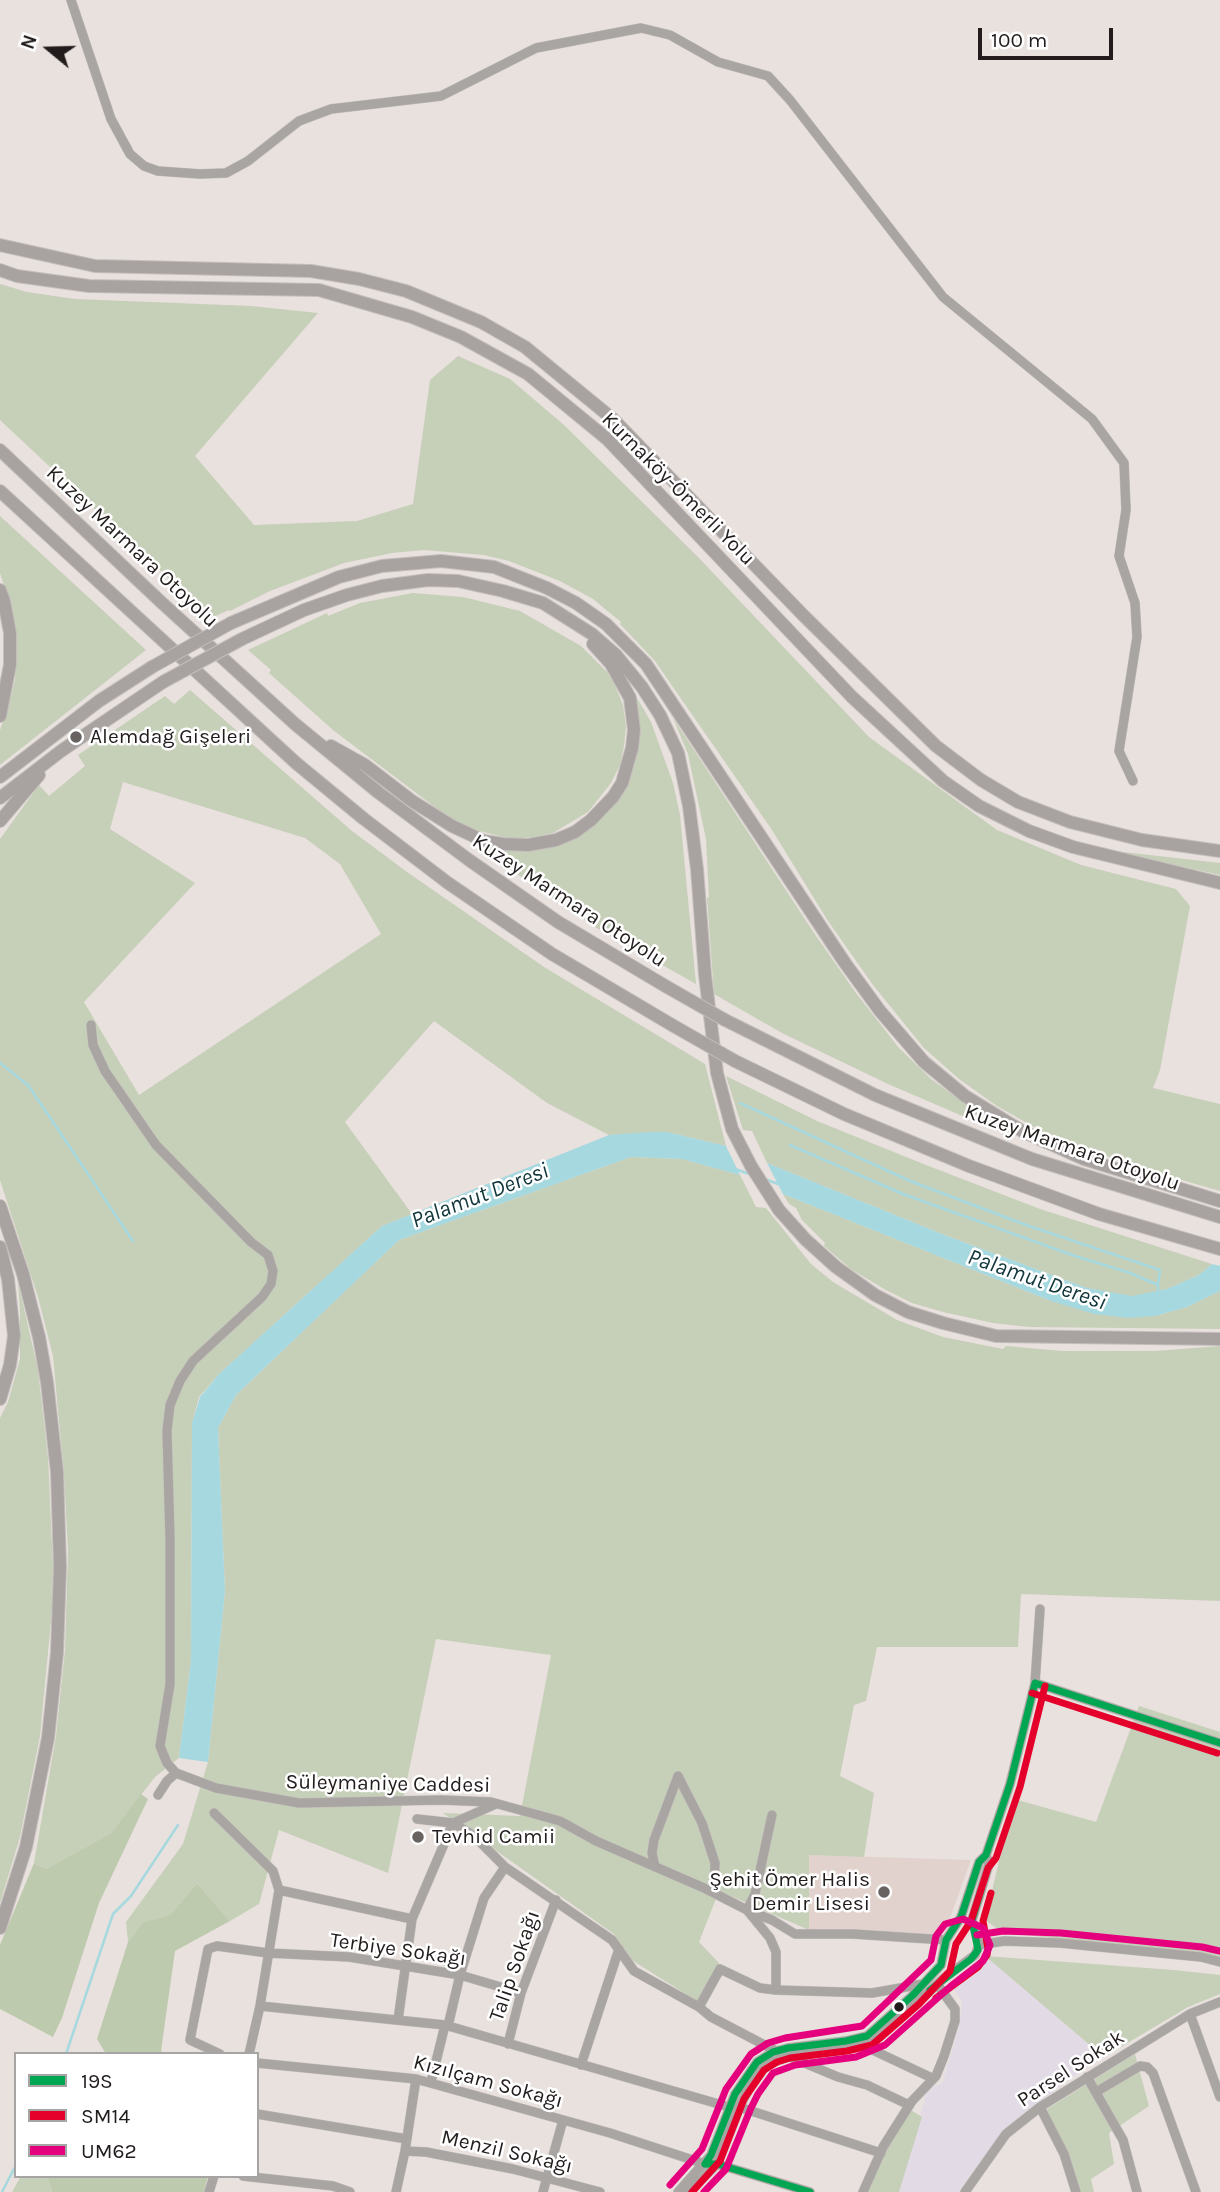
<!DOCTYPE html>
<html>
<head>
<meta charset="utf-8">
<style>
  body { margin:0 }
  #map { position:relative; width:1220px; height:2192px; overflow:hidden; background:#e9e1de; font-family:Karla,sans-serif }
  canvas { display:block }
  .legend { position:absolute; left:14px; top:2052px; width:245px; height:126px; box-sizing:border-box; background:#fff; border:2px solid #a7a5a4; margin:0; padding:9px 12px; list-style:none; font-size:21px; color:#221d1c }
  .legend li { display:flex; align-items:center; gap:14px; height:35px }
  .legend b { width:35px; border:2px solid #a7a5a4 }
  .north { position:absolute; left:14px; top:14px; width:70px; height:70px; -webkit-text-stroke:5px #fff; paint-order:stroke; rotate:289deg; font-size:19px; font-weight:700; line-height:28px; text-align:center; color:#221d1c }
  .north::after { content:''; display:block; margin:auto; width:24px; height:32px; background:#221d1c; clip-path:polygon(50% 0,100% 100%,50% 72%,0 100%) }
  .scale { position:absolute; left:978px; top:28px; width:135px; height:32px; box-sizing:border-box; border:4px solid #221d1c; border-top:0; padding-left:9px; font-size:21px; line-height:24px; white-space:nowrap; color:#221d1c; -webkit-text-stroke:5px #fff; paint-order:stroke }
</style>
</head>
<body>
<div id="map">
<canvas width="1220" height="2192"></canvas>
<ul class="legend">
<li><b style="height:9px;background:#00a651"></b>19S</li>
<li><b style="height:9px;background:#e4002b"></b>SM14</li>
<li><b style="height:9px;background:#e5007d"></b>UM62</li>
</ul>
<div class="north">N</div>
<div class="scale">100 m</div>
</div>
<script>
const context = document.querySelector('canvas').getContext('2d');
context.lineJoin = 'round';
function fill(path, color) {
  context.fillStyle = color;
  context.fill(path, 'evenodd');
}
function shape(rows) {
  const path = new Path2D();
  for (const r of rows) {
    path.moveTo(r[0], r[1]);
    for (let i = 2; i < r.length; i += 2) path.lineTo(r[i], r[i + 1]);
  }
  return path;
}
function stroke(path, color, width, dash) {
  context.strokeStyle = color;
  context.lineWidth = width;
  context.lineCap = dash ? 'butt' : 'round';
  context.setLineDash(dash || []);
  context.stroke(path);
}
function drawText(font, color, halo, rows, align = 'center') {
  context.font = font + ' Karla,sans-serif';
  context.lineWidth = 5;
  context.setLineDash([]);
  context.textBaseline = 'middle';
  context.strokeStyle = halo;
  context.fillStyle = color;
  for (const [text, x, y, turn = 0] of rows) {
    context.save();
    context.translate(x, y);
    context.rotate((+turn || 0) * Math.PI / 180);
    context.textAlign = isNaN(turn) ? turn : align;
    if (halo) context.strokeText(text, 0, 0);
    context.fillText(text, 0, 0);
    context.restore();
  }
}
fill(shape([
  [985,1956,1104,2057,1087,2067,1006,2127,958,2192,899,2192,928,2088,942,2084,959,2027,962,2001,952,1987]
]), '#e2dae4');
fill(shape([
  [809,1855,971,1860,948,1924,938,1936,809,1930]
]), '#e2d2ce');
fill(shape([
  [0,284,27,292,75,299,251,306,318,313,195,456,254,525,357,521,413,504,430,380,458,356,510,379,564,425,697,556,869,737,997,830,1081,865,1176,889,1190,906,1160,1070,1153,1088,1220,1104,1220,1191,1133,1166,1041,1131,997,1106,959,1079,924,1048,873,985,828,921,772,830,655,661,620,624,621,622,593,599,560,581,509,561,484,555,424,550,392,553,344,563,270,591,230,611,229,610,211,618,0,420],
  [0,516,146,650,0,765,0,730,9,705,15,679,16,652,10,603,0,573],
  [413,593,463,597,520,611,581,646,607,672,615,685,623,705,626,726,624,746,620,765,611,783,588,812,553,833,533,837,511,839,468,828,444,814,333,730,269,673,271,670,248,650,327,613,328,616,360,603],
  [190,690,352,831,407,872,544,967,705,1064,726,1146,667,1132,609,1135,547,1103,434,1021,345,1122,412,1214,382,1226,219,1374,199,1397,192,1424,191,1660,179,1758,155,1777,111,1833,46,1869,34,1863,56,1736,65,1650,68,1550,64,1475,53,1356,38,1297,0,1180,0,839,39,785,49,796,85,766,78,755,165,696,174,704],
  [123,782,305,838,340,864,381,934,139,1095,84,1002,195,883,110,829],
  [633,691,651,722,673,783,680,815,696,984,595,927,467,840,493,848,551,846,626,786,635,763,639,739,639,716],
  [673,718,814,933,856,993,899,1048,931,1079,1009,1136,888,1084,782,1033,714,994,707,897,709,898,706,839,688,754],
  [1106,850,1220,863,1220,875],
  [726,1076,817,1121,926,1165,1040,1209,1212,1264,1199,1275,1167,1289,1132,1297,1087,1288,947,1236,767,1163,752,1131,743,1130],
  [631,1157,682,1159,740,1175,756,1207,766,1208,811,1264,833,1282,897,1320,943,1337,1003,1349,1006,1346,1061,1351,1156,1351,1220,1346,1220,1601,1021,1594,1018,1647,877,1647,866,1701,854,1705,840,1776,874,1793,864,1857,809,1855,809,1930,719,1891,699,1942,719,1963,697,2001,630,1959,614,1934,443,1813,520,1816,551,1655,436,1639,388,1873,279,1830,259,1904,230,1921,197,1883,170,1915,143,1922,128,1942,126,1922,183,1844,208,1762,225,1591,218,1428,236,1395,399,1240],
  [783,1194,1051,1301,1155,1316,1187,1307,1220,1291,1220,1329,1029,1327,993,1323,943,1312,912,1303,884,1289,851,1269,824,1246,825,1243,802,1220,796,1208,789,1204],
  [0,1228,18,1282,38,1370,48,1457,53,1567,52,1611,40,1736,20,1837,0,1903,0,1418,8,1402,20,1359,20,1310,18,1282],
  [1139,1706,1220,1732,1220,1958,1002,1932,985,1920,1014,1799,1096,1822],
  [985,1956,1174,1970,1220,1975,1220,1994,1188,2007,1104,2057],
  [1135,2054,1149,2106,1109,2133,1114,2164,1091,2179,1094,2192,1078,2192,1047,2109],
  [903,2105,922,2117,899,2192,868,2192],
  [21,2176,47,2176,52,2192,12,2192]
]), '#c6cfb8');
fill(shape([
  [141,1794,148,1799,99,1903,62,2018,53,2037,0,2009,0,1945,34,1863,46,1869,111,1833],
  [197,1883,230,1921,175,1951,161,2051,165,2054,106,2054,97,2039,128,1942,143,1922,170,1915],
  [47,2176,208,2176,204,2192,52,2192]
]), '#becaad');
fill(shape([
  [649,1132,667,1132,726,1146,740,1175,682,1159,631,1157,399,1240,236,1395,218,1428,225,1591,208,1762,179,1758,191,1660,192,1423,200,1397,219,1374,382,1226,609,1135],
  [767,1163,947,1236,1087,1288,1132,1296,1167,1289,1199,1275,1212,1264,1220,1266,1220,1291,1187,1307,1155,1316,1128,1318,1094,1314,1051,1301,783,1194]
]), '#a6d8df');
stroke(shape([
  [0,1063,28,1085,133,1241],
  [740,1103,910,1181,1026,1225,1160,1270,1158,1285],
  [790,1145,903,1194,1072,1255,1130,1273,1158,1285,1158,1293],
  [735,1169,752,1175],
  [765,1179,778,1184],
  [66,2054,113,1914,131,1896,178,1825],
  [2,2192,16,2165]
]), '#a6d8df', 2.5);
const minor = shape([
  [71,0,111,119,130,154,144,166,158,171,200,174,226,173,248,161,299,121,331,109,441,96,536,48,641,28,670,35,718,62,768,76,790,100,943,297,1092,419,1124,463,1126,510,1119,556,1135,603,1137,637,1119,751,1133,781],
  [91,1025,93,1045,105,1071,156,1145,251,1242,268,1255,273,1271,271,1284,262,1297,193,1361,180,1381,170,1405,167,1431,170,1539,170,1684,160,1746,167,1763,176,1773,216,1788,299,1803,441,1800,491,1802,560,1821,596,1841,704,1888,747,1910,772,1920,795,1934,853,1934,946,1940],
  [1035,1683,1220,1743],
  [678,1776,702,1823,715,1863,714,1893],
  [158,1795,167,1781,176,1773],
  [214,1813,273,1871,279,1890,260,2006,249,2054],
  [772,1815,755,1894,747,1910,770,1938,776,1952,776,1990],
  [417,1819,453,1823,473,1835,505,1867,612,1940,634,1971,699,2007,711,2017,776,2051,838,2077,867,2085,909,2105],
  [453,1823,496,1804],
  [655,1867,652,1853,654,1840,678,1776],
  [279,1890,412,1919],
  [979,1945,1004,1941,1060,1943,1201,1957,1220,1962],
  [260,2006,445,2025,729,2107],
  [699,2007,720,1969,760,1988,776,1990,872,1993,923,1984],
  [1190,2014,1220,2097],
  [398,2020,412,1919,453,1823],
  [448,2026,460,1975,484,1898,505,1867],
  [508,2044,521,1993,556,1900],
  [862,2045,932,2078],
  [220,2054,190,2040,208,1949,217,1946,268,1953,349,1957,405,1966,460,1975,521,1993],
  [257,2063,416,2079,610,2133,705,2164,717,2164,810,2192],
  [581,2065,619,1949],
  [1087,2077,1123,2140,1137,2192],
  [431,2082,445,2025],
  [1096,2092,1140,2066,1147,2067,1153,2073,1196,2192],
  [739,2107,881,2153],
  [1040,2107,1064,2154,1076,2192],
  [257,2114,407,2139],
  [405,2151,426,2152,513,2169,600,2192],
  [243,2176,333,2186,350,2192],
  [209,2192,214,2176],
  [396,2192,405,2151,416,2079],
  [543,2192,563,2120],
  [678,2192,711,2155,735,2094,757,2062,773,2052,788,2048,846,2041,867,2036,912,1996,941,1965,946,1940,961,1917,979,1862,986,1855,1010,1784,1035,1683,1040,1609],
  [689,2192,717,2164,741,2104,749,2088,767,2064,793,2055,853,2047,879,2037,944,1978,975,1955,979,1945,972,1920,989,1864,986,1855],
  [863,2192,883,2147,912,2101,936,2076,944,2056,955,2021,955,2009,937,1984],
  [965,2192,1006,2134,1040,2107,1190,2014,1220,2002]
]);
const highway = shape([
  [0,245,95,266,311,271,359,279,406,291,481,322,525,347,614,420,804,616,936,746,981,780,1018,802,1070,822,1142,840,1220,851],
  [0,270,17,276,89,286,319,290,412,317,461,337,528,374,607,439,852,697,943,781,979,806,1029,831,1073,847,1220,883],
  [0,450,161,602,295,724,379,793,469,860,558,922,667,987],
  [0,491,296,763,364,819,448,883,552,954,672,1025],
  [0,590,4,601,10,633,10,665,0,716],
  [231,623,339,577,382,566,441,561,494,567,547,588,576,603,606,624,646,664,845,963,880,1011,924,1062,965,1096,1022,1131,1084,1159,1220,1201],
  [242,639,304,610,347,595,382,586,428,580,458,581,503,591,543,603,592,634,616,655,642,687,660,715,678,753,689,806,697,869,705,975,717,1073,732,1129,751,1166,779,1210,806,1240,836,1267,875,1295,908,1312,943,1323,996,1336,1220,1339],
  [331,746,365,765,412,801,452,826,484,841,503,844,528,845,556,840,575,832,591,820,613,797,622,783,632,748,634,730,630,698,611,664,593,644],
  [0,777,99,701,152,667],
  [0,798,61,751,163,682],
  [0,821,39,775],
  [725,1020,875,1095,1032,1159,1220,1217],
  [735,1061,844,1114,969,1166,1099,1214,1220,1249],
  [0,1206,23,1274,39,1337,47,1382,57,1472,60,1567,57,1653,48,1738,26,1847,0,1928],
  [0,1247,8,1279,14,1336,10,1365,0,1399]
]);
stroke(minor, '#c4bfbc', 10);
stroke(highway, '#c4bfbc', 14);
stroke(minor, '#a8a5a3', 9);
stroke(highway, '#a8a2a1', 12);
const highwayBridge = shape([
  [152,667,231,623],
  [163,682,242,639],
  [667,987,725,1020],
  [672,1025,735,1061]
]);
stroke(highwayBridge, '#c4bfbc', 14, []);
stroke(highwayBridge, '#a8a2a1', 12);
stroke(shape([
  [1035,1683,1220,1743],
  [930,1990,971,1959,978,1950,972,1920,981,1890],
  [705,2164,711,2155,735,2094,757,2062,773,2052,788,2048,846,2041,867,2036,912,1996,941,1965,946,1940,961,1917,979,1862,986,1855,1010,1784,1035,1683],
  [705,2164,717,2164,810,2192]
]), '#00a651', 7);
stroke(shape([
  [1032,1693,1217,1753],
  [936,1998,978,1967,987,1955,988,1949,983,1921,991,1893],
  [692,2192,720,2161,744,2099,764,2070,777,2062,790,2058,847,2051,872,2045,919,2004,950,1971,956,1944,971,1921,988,1868,996,1858,1020,1787,1045,1686]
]), '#e4002b', 7);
stroke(shape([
  [977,1935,1003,1931,1061,1933,1202,1947,1220,1951],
  [670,2185,702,2149,726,2089,751,2054,768,2043,785,2038,862,2026,931,1960,936,1936,945,1924,963,1919,983,1928,990,1945,983,1961,951,1986,885,2045,856,2057,795,2065,773,2073,758,2094,751,2108,726,2169,704,2192]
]), '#e5007d', 7);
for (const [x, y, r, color] of [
  [76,737,7,"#686260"],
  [418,1837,7,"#686260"],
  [884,1892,7,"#686260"],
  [899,2007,6,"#221d1c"]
]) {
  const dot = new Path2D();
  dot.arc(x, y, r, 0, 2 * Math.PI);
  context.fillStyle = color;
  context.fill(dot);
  stroke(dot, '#fff', 2.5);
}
drawText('21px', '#221d1c', '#fff', [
  ["Kurnaköy-Ömerli Yolu",678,489,45],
  ["Kuzey Marmara Otoyolu",132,547,43],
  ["Kuzey Marmara Otoyolu",569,901,33],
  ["Kuzey Marmara Otoyolu",1072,1148,19],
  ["Süleymaniye Caddesi",388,1784,1],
  ["Terbiye Sokağı",398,1950,8],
  ["Talip Sokağı",515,1966,-71],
  ["Parsel Sokak",1071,2069,-33],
  ["Kızılçam Sokağı",488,2082,15],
  ["Menzil Sokağı",507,2152,13]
]);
drawText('21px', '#221d1c', '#fff', [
  ["Alemdağ Gişeleri",90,737],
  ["Tevhid Camii",432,1837],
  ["Şehit Ömer Halis",870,1880,"right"],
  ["Demir Lisesi",870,1904,"right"]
], 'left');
drawText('italic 23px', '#10353a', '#fff', [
  ["Palamut Deresi",480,1196,-21],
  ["Palamut Deresi",1037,1280,19]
]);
</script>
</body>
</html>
